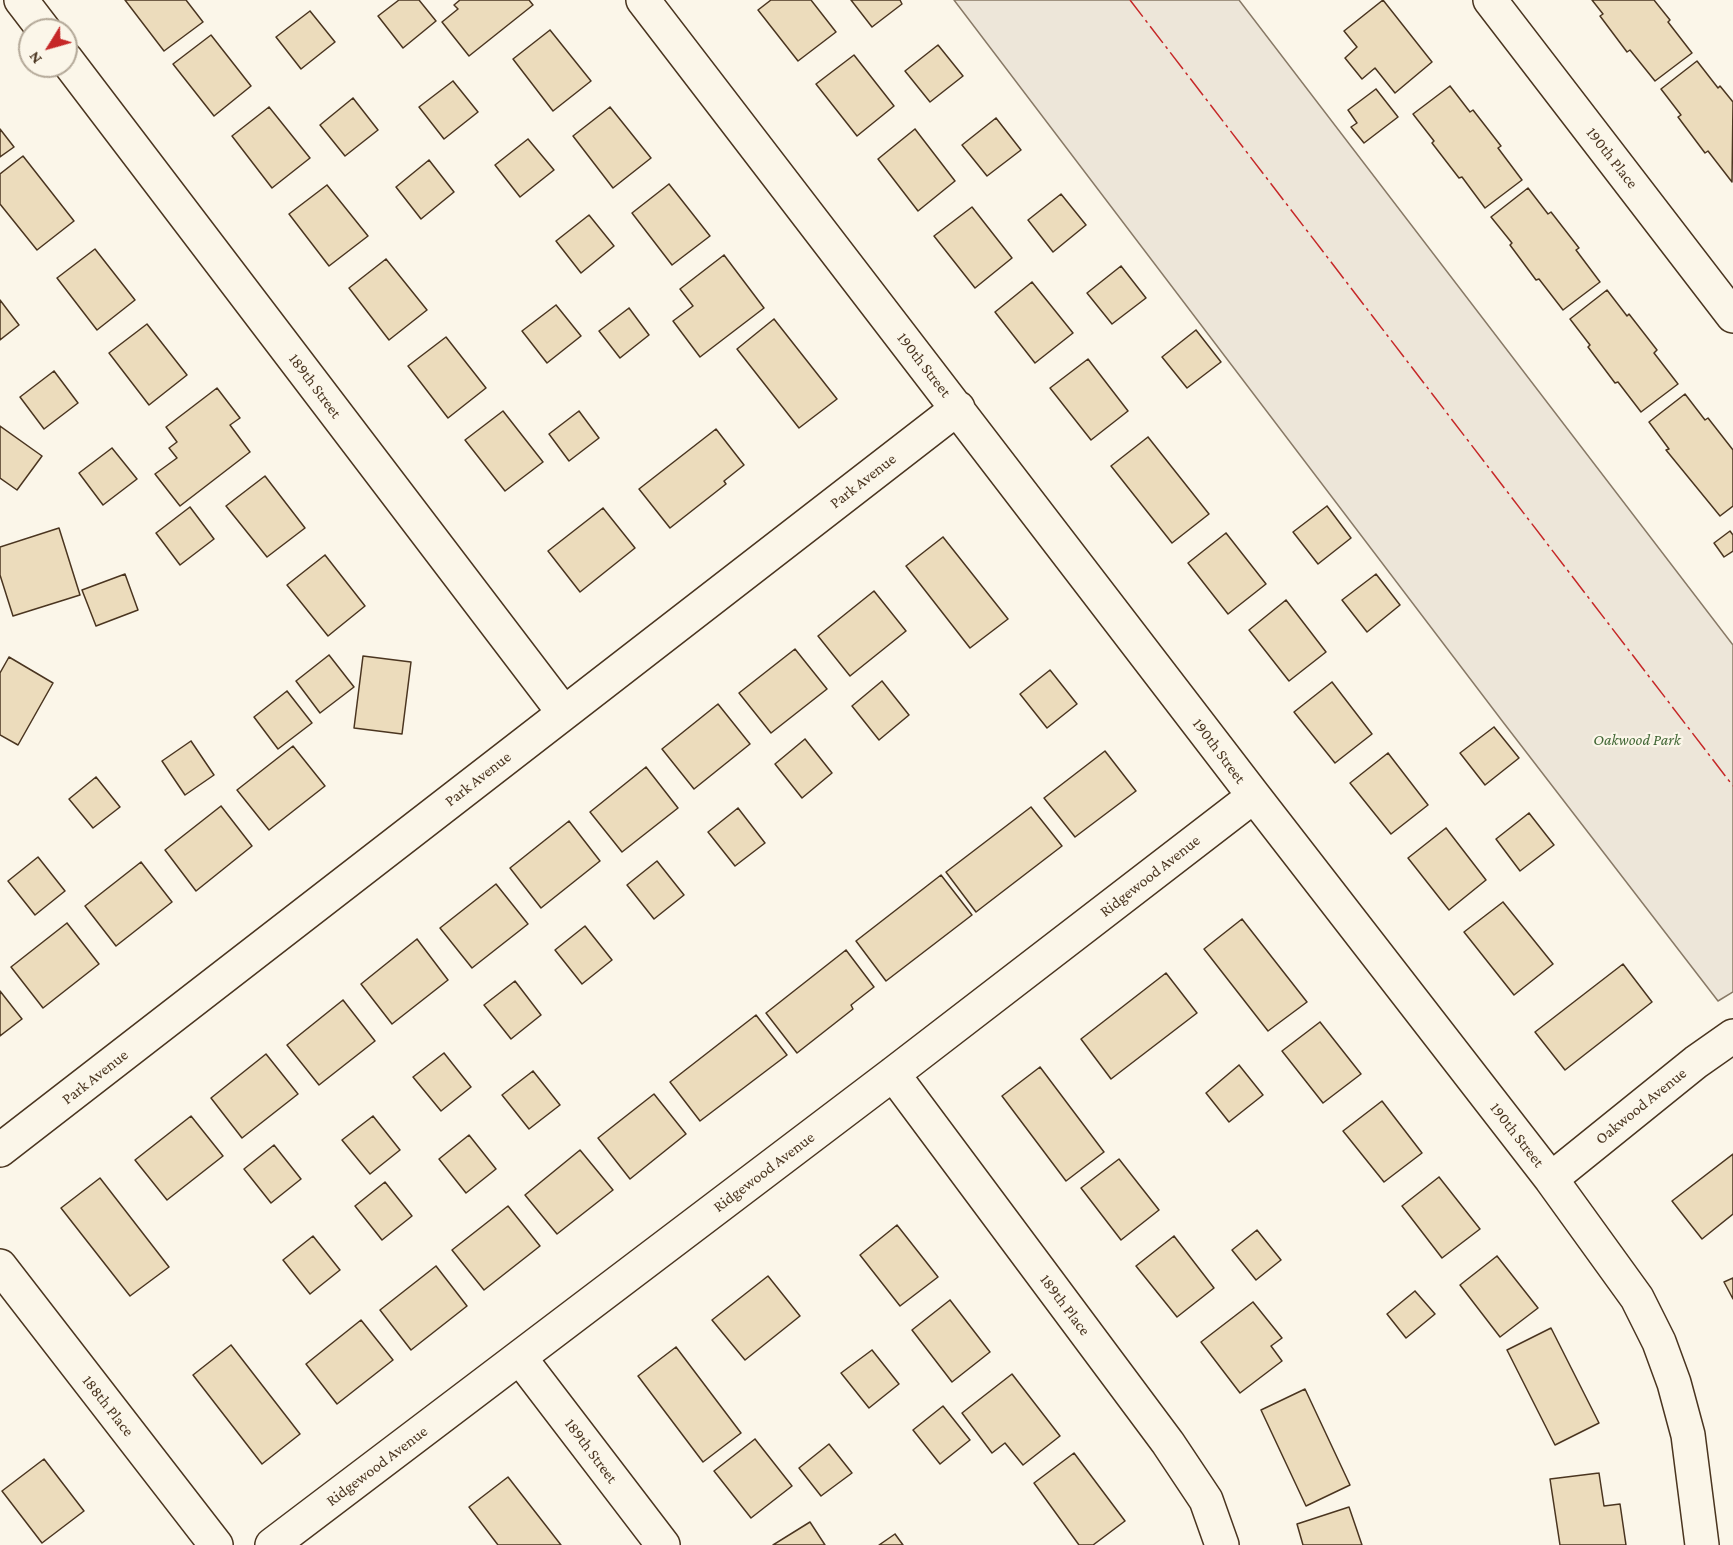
<!DOCTYPE html>
<html>
<head>
<meta charset="utf-8">
<style>
  body { margin:0 }
  #map { position:relative; width:1733px; height:1545px; overflow:hidden; background:#fbf6e9; font-family:"Crimson Pro",serif }
  canvas { display:block }
  .north { position:absolute; left:18px; top:18px; width:60px; height:60px; box-sizing:border-box; background:#fbf6e9; border:2px solid #b4a999; border-radius:50%; rotate:233deg; font-size:16px; font-weight:700; line-height:24px; text-align:center; color:#4a3520 }
  .north::after { content:''; display:block; margin:auto; width:21px; height:27px; background:#c62828; clip-path:polygon(50% 0,100% 100%,50% 72%,0 100%) }
</style>
</head>
<body>
<div id="map">
<canvas width="1733" height="1545"></canvas>
<div class="north">N</div>
</div>
<script>
const context = document.querySelector('canvas').getContext('2d');
context.lineJoin = 'round';
function fill(path, color) {
  context.fillStyle = color;
  context.fill(path, 'evenodd');
}
function shape(rows) {
  const path = new Path2D();
  for (const r of rows) {
    path.moveTo(r[0], r[1]);
    for (let i = 2; i < r.length; i += 2) path.lineTo(r[i], r[i + 1]);
  }
  return path;
}
function stroke(path, color, width, dash) {
  context.strokeStyle = color;
  context.lineWidth = width;
  context.lineCap = dash ? 'butt' : 'round';
  context.setLineDash(dash || []);
  context.stroke(path);
}
function drawText(font, color, halo, rows, align = 'center') {
  context.font = font + ' "Crimson Pro",serif';
  context.lineWidth = 4.5;
  context.setLineDash([]);
  context.textBaseline = 'middle';
  context.strokeStyle = halo;
  context.fillStyle = color;
  for (const [text, x, y, turn = 0] of rows) {
    context.save();
    context.translate(x, y);
    context.rotate((+turn || 0) * Math.PI / 180);
    context.textAlign = isNaN(turn) ? turn : align;
    if (halo) context.strokeText(text, 0, 0);
    context.fillText(text, 0, 0);
    context.restore();
  }
}
const green = shape([
  [954,0,1239,0,1733,645,1733,992,1718,1001,1503,722,954,0]
]);
fill(green, '#ede6d9');
stroke(green, '#887966', 1.5);
const building = shape([
  [125,0,186,0,203,22,164,51,125,0],
  [399,0,419,0,436,21,403,48,378,16,399,0],
  [460,0,529,0,533,5,469,56,442,22,458,9,454,5,460,0],
  [771,0,811,0,836,32,798,61,758,10,771,0],
  [851,0,900,0,902,4,872,27,851,0],
  [1383,0,1432,62,1395,93,1375,68,1362,79,1345,58,1357,47,1344,31,1383,0],
  [1592,0,1654,0,1670,20,1668,22,1692,53,1655,81,1630,50,1627,52,1600,16,1603,14,1592,0],
  [310,11,335,42,301,69,276,37,310,11],
  [550,30,591,81,553,111,513,59,550,30],
  [211,35,251,86,214,116,173,64,211,35],
  [938,45,963,76,930,102,905,71,938,45],
  [854,55,894,106,857,136,816,84,854,55],
  [1697,61,1718,88,1720,86,1733,102,1732,182,1708,151,1705,153,1678,117,1681,115,1661,89,1697,61],
  [453,81,478,112,444,139,419,107,453,81],
  [1450,86,1470,112,1473,110,1501,146,1498,148,1522,180,1485,208,1462,177,1459,178,1432,143,1434,141,1413,114,1450,86],
  [1376,89,1398,117,1364,143,1351,127,1357,123,1348,110,1376,89],
  [353,98,378,130,345,156,320,125,353,98],
  [269,107,310,158,272,188,232,136,269,107],
  [610,107,651,158,613,188,573,136,610,107],
  [996,118,1021,150,987,176,962,145,996,118],
  [0,129,14,147,0,157,0,129],
  [915,129,955,181,918,211,878,159,915,129],
  [528,139,554,170,520,197,495,165,528,139],
  [23,156,74,221,37,250,0,204,0,174,23,156],
  [429,160,454,192,421,219,396,187,429,160],
  [669,184,710,236,672,265,632,213,669,184],
  [327,185,368,236,329,266,289,214,327,185],
  [1528,188,1548,214,1551,212,1579,248,1576,250,1600,282,1563,310,1539,279,1536,280,1510,245,1512,243,1491,217,1528,188],
  [1061,194,1086,225,1053,252,1028,220,1061,194],
  [972,207,1012,258,975,288,934,236,972,207],
  [589,215,614,246,581,273,556,241,589,215],
  [95,249,135,300,97,330,57,278,95,249],
  [724,255,764,308,700,357,673,321,693,306,680,289,724,255],
  [386,259,427,310,389,340,349,288,386,259],
  [1121,266,1146,298,1112,324,1087,293,1121,266],
  [1032,282,1073,333,1035,363,995,312,1032,282],
  [1607,290,1627,316,1629,314,1657,350,1654,353,1678,384,1641,412,1618,382,1615,383,1588,347,1590,345,1570,319,1607,290],
  [0,300,19,325,0,340,0,300],
  [556,305,581,336,547,363,522,331,556,305],
  [629,308,649,335,620,358,599,331,629,308],
  [774,319,837,399,799,428,737,349,774,319],
  [147,324,187,375,149,405,109,353,147,324],
  [1196,330,1221,362,1187,388,1162,357,1196,330],
  [446,337,486,388,448,418,408,366,446,337],
  [1088,359,1128,411,1091,440,1050,388,1088,359],
  [54,371,78,403,44,429,20,397,54,371],
  [217,388,240,418,230,425,250,452,180,506,155,474,177,458,169,448,177,442,166,427,217,388],
  [1685,394,1705,420,1708,418,1733,450,1733,506,1720,516,1666,450,1669,449,1649,422,1685,394],
  [503,411,543,462,505,491,465,440,503,411],
  [579,411,599,438,569,461,549,434,579,411],
  [0,426,42,456,17,490,0,478,0,426],
  [716,429,744,465,724,481,726,484,670,528,639,489,716,429],
  [1148,437,1209,514,1172,543,1111,466,1148,437],
  [112,448,137,479,103,505,79,473,112,448],
  [265,476,305,528,267,557,226,506,265,476],
  [1327,506,1351,538,1318,564,1293,532,1327,506],
  [190,507,214,539,180,565,156,533,190,507],
  [603,508,635,548,580,592,548,551,603,508],
  [59,528,80,595,13,616,0,575,0,547,59,528],
  [1730,531,1733,535,1733,551,1724,557,1714,543,1730,531],
  [1226,533,1266,584,1228,614,1188,563,1226,533],
  [943,537,1008,619,970,648,906,566,943,537],
  [325,555,365,606,328,636,287,585,325,555],
  [125,574,138,610,96,626,82,590,125,574],
  [1376,574,1400,605,1367,632,1342,600,1376,574],
  [874,591,906,631,850,676,818,636,874,591],
  [1286,600,1326,652,1289,681,1249,630,1286,600],
  [795,649,827,689,771,733,739,693,795,649],
  [329,655,354,687,320,713,296,681,329,655],
  [363,656,411,662,402,734,354,728,363,656],
  [9,657,53,683,18,745,0,735,0,673,9,657],
  [1050,670,1077,704,1047,728,1020,694,1050,670],
  [882,681,909,715,879,740,852,706,882,681],
  [1332,682,1372,734,1335,763,1294,712,1332,682],
  [287,691,312,723,278,749,254,717,287,691],
  [718,704,750,744,694,789,662,749,718,704],
  [1494,727,1519,758,1485,785,1460,753,1494,727],
  [805,739,832,773,802,798,775,764,805,739],
  [191,741,214,775,185,795,162,761,191,741],
  [293,746,325,786,269,830,237,790,293,746],
  [1105,751,1136,791,1075,837,1044,798,1105,751],
  [1388,753,1428,805,1391,834,1350,783,1388,753],
  [646,767,678,808,622,852,590,812,646,767],
  [96,777,120,807,93,828,69,799,96,777],
  [221,806,252,846,196,891,165,850,221,806],
  [1031,807,1062,846,976,912,946,872,1031,807],
  [738,808,765,843,735,866,708,832,738,808],
  [1529,813,1554,845,1520,871,1496,839,1529,813],
  [569,821,600,861,541,908,510,868,569,821],
  [1446,828,1486,880,1449,910,1408,858,1446,828],
  [38,857,65,891,35,915,8,881,38,857],
  [657,861,684,895,654,919,627,885,657,861],
  [141,862,172,902,116,946,85,906,141,862],
  [941,875,972,915,886,981,856,941,941,875],
  [496,884,528,924,472,968,440,928,496,884],
  [1503,902,1553,964,1514,995,1464,932,1503,902],
  [1242,919,1307,1002,1268,1031,1204,949,1242,919],
  [67,923,99,964,43,1008,11,967,67,923],
  [585,926,612,960,582,984,555,950,585,926],
  [417,939,448,980,392,1024,361,984,417,939],
  [846,950,874,987,851,1005,853,1009,797,1053,766,1013,846,950],
  [1623,964,1652,1002,1565,1070,1535,1032,1623,964],
  [1166,973,1197,1013,1111,1079,1081,1039,1166,973],
  [515,981,541,1015,511,1039,484,1005,515,981],
  [0,991,22,1019,0,1036,0,991],
  [343,1000,375,1041,319,1085,287,1045,343,1000],
  [756,1015,787,1055,700,1121,670,1082,756,1015],
  [1320,1022,1361,1074,1323,1103,1282,1051,1320,1022],
  [444,1053,471,1087,441,1111,413,1077,444,1053],
  [266,1054,298,1094,242,1138,211,1098,266,1054],
  [1239,1065,1263,1095,1229,1122,1206,1093,1239,1065],
  [1040,1067,1104,1152,1066,1181,1002,1096,1040,1067],
  [533,1071,560,1105,529,1129,502,1095,533,1071],
  [654,1094,686,1134,630,1179,598,1138,654,1094],
  [1382,1101,1422,1153,1384,1182,1343,1131,1382,1101],
  [191,1116,223,1156,167,1200,135,1160,191,1116],
  [373,1116,400,1150,370,1174,342,1140,373,1116],
  [469,1135,496,1169,466,1193,439,1159,469,1135],
  [274,1145,301,1179,271,1203,244,1169,274,1145],
  [580,1150,613,1190,557,1234,525,1195,580,1150],
  [1733,1154,1733,1214,1702,1239,1672,1201,1733,1154],
  [1119,1159,1159,1210,1121,1240,1081,1188,1119,1159],
  [1439,1177,1480,1229,1442,1258,1402,1206,1439,1177],
  [100,1178,169,1267,130,1296,61,1208,100,1178],
  [385,1182,412,1216,382,1240,355,1206,385,1182],
  [508,1206,540,1246,484,1290,452,1250,508,1206],
  [897,1225,938,1277,900,1306,860,1255,897,1225],
  [1257,1230,1281,1260,1256,1280,1232,1250,1257,1230],
  [313,1236,340,1270,310,1294,283,1260,313,1236],
  [1174,1236,1214,1288,1177,1317,1136,1266,1174,1236],
  [1497,1256,1538,1308,1500,1337,1460,1285,1497,1256],
  [436,1266,467,1306,411,1350,380,1310,436,1266],
  [768,1276,800,1316,745,1360,712,1320,768,1276],
  [1733,1278,1733,1299,1724,1282,1733,1278],
  [1415,1291,1435,1314,1406,1338,1387,1314,1415,1291],
  [950,1300,990,1352,952,1382,912,1330,950,1300],
  [1253,1302,1282,1338,1271,1346,1282,1361,1240,1393,1201,1342,1253,1302],
  [361,1320,393,1360,337,1404,306,1364,361,1320],
  [1551,1328,1599,1423,1555,1445,1507,1350,1551,1328],
  [231,1345,300,1434,262,1464,193,1375,231,1345],
  [676,1347,741,1433,703,1462,638,1376,676,1347],
  [872,1350,899,1384,869,1408,841,1373,872,1350],
  [1012,1374,1060,1436,1023,1465,1005,1443,992,1453,962,1413,1012,1374],
  [1305,1389,1350,1485,1306,1506,1261,1410,1305,1389],
  [943,1406,970,1440,940,1464,913,1430,943,1406],
  [755,1439,792,1486,751,1518,714,1471,755,1439],
  [829,1444,852,1473,821,1496,799,1468,829,1444],
  [1074,1453,1125,1521,1093,1545,1079,1545,1034,1483,1074,1453],
  [44,1459,84,1511,42,1543,2,1491,44,1459],
  [1599,1473,1604,1506,1620,1504,1626,1545,1560,1545,1550,1479,1599,1473],
  [508,1477,561,1545,498,1545,469,1507,508,1477],
  [1349,1507,1362,1545,1303,1545,1297,1524,1349,1507],
  [810,1522,825,1545,773,1545,810,1522],
  [895,1534,903,1545,879,1545,895,1534]
]);
fill(building, '#ecdcbc');
stroke(building, '#4a3520', 1.5);
const minor = shape([
  [21,0,44,30],
  [643,0,1254,796,1551,1179,1637,1298,1659,1342,1674,1383,1688,1435,1702,1545],
  [1490,0,1733,316],
  [66,59,564,713],
  [893,1074,1168,1443,1206,1500,1222,1545],
  [0,1150,958,408],
  [1551,1179,1696,1062,1733,1036],
  [0,1266,216,1545],
  [520,1358,663,1545],
  [272,1545,893,1074,1254,796]
]);
stroke(minor, '#4a3520', 36);
stroke(minor, '#fbf6e9', 33);
stroke(shape([
  [1130,0,1733,786]
]), '#c62828', 1.5, [21, 4.5, 3, 4.5]);
drawText('16px', '#4a3520', '#fbf6e9', [
  ["190th Place",1612,158,52],
  ["190th Street",924,365,52],
  ["189th Street",315,386,53],
  ["Park Avenue",863,481,-38],
  ["190th Street",1219,751,53],
  ["Park Avenue",478,779,-38],
  ["Ridgewood Avenue",1150,876,-38],
  ["Park Avenue",95,1077,-38],
  ["Oakwood Avenue",1641,1106,-39],
  ["190th Street",1517,1135,52],
  ["Ridgewood Avenue",764,1172,-37],
  ["189th Place",1065,1305,53],
  ["188th Place",108,1406,52],
  ["189th Street",591,1451,53],
  ["Ridgewood Avenue",377,1466,-37]
]);
drawText('italic 16px', '#436837', '#fbf6e9', [
  ["Oakwood Park",1637,740]
]);
</script>
</body>
</html>
